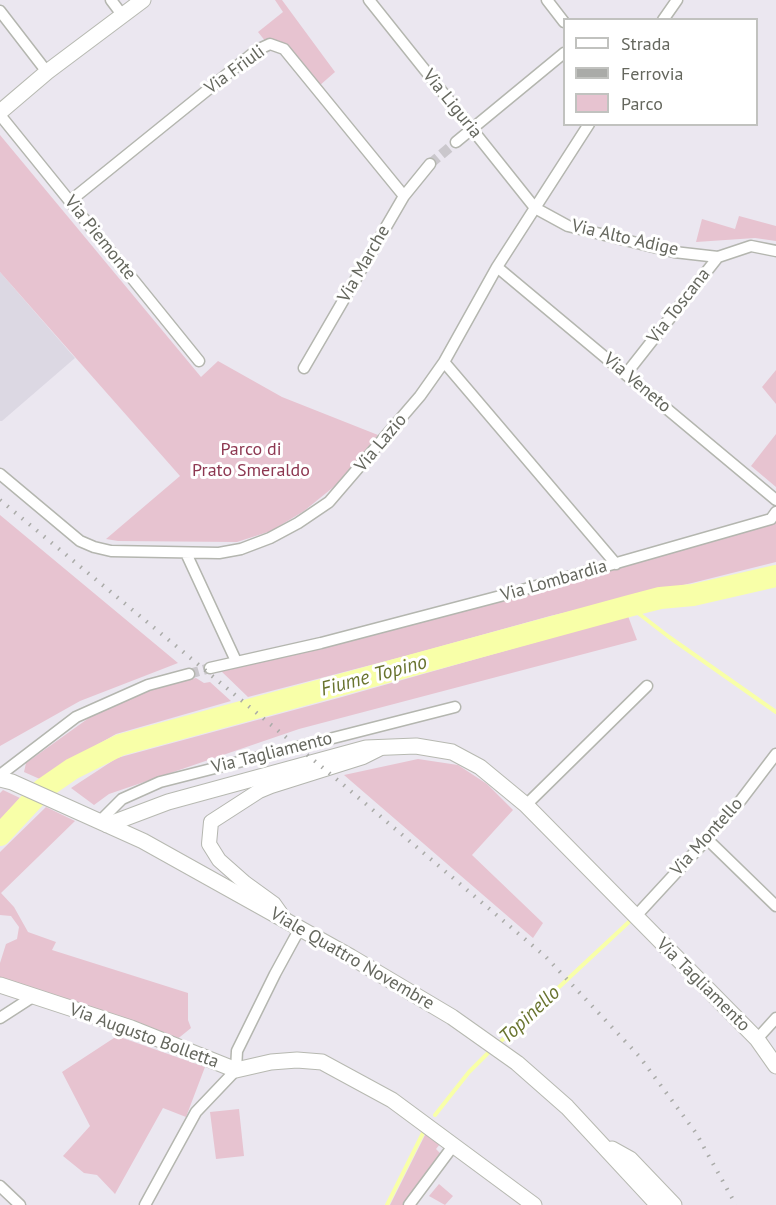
<!DOCTYPE html>
<html>
<head>
<meta charset="utf-8">
<style>
  body { margin:0 }
  #map { position:relative; width:776px; height:1205px; overflow:hidden; background:#ebe7f0; font-family:"PT Sans",sans-serif }
  canvas { display:block }
  .legend { position:absolute; left:563px; top:18px; width:195px; height:108px; box-sizing:border-box; background:#fff; border:2px solid #c1c2bf; margin:0; padding:8px 10px; list-style:none; font-size:18px; color:#65675e }
  .legend li { display:flex; align-items:center; gap:12px; height:30px }
  .legend b { width:30px; border:2px solid #c1c2bf }
</style>
</head>
<body>
<div id="map">
<canvas width="776" height="1205"></canvas>
<ul class="legend">
<li><b style="height:8px;background:#fff"></b>Strada</li>
<li><b style="height:8px;background:#aaaba8"></b>Ferrovia</li>
<li><b style="height:16px;background:#e7c3d0"></b>Parco</li>
</ul>
</div>
<script>
const context = document.querySelector('canvas').getContext('2d');
context.lineJoin = 'round';
function fill(path, color) {
  context.fillStyle = color;
  context.fill(path, 'evenodd');
}
function shape(rows) {
  const path = new Path2D();
  for (const r of rows) {
    path.moveTo(r[0], r[1]);
    for (let i = 2; i < r.length; i += 2) path.lineTo(r[i], r[i + 1]);
  }
  return path;
}
function stroke(path, color, width, dash) {
  context.strokeStyle = color;
  context.lineWidth = width;
  context.lineCap = dash ? 'butt' : 'round';
  context.setLineDash(dash || []);
  context.stroke(path);
}
function drawText(font, color, halo, rows, align = 'center') {
  context.font = font + ' "PT Sans",sans-serif';
  context.lineWidth = 6;
  context.setLineDash([]);
  context.textBaseline = 'middle';
  context.strokeStyle = halo;
  context.fillStyle = color;
  for (const [text, x, y, turn = 0] of rows) {
    context.save();
    context.translate(x, y);
    context.rotate((+turn || 0) * Math.PI / 180);
    context.textAlign = isNaN(turn) ? turn : align;
    if (halo) context.strokeText(text, 0, 0);
    context.fillText(text, 0, 0);
    context.restore();
  }
}
fill(shape([
  [0,272,75,358,2,421,0,421]
]), '#dcd8e3');
fill(shape([
  [275,0,282,0,335,72,319,86,287,45,266,42,258,32,283,12],
  [0,135,201,377,218,361,282,397,378,435,336,485,304,511,271,531,237,542,118,541,106,539,180,476,0,272],
  [739,216,776,226,776,241,755,238,696,242,702,219,735,229],
  [776,370,776,404,762,387],
  [776,434,776,487,751,466],
  [0,515,178,663,80,701,0,746],
  [776,520,776,562,692,583,550,616,413,654,248,697,220,670],
  [628,616,637,640,299,729,109,794,94,805,71,788,117,758,342,697],
  [196,678,204,683,210,682,231,701,116,734,62,765,42,780,24,772,26,763,93,715,156,687],
  [418,759,458,765,487,784,513,810,472,855,543,923,533,938,344,775],
  [3,790,20,798,0,820,0,793],
  [46,807,75,821,1,893,14,907,28,932,56,942,52,950,188,993,188,1020,191,1028,175,1041,0,983,0,963,6,944,17,939,19,927,11,916,0,915,0,852],
  [117,1036,205,1067,186,1117,163,1108,115,1194,97,1175,84,1173,63,1156,90,1126,62,1072],
  [239,1109,244,1156,216,1159,210,1112],
  [426,1133,440,1144,436,1149,442,1155,406,1205,390,1205],
  [439,1184,453,1196,445,1205,429,1196]
]), '#e7c3d0');
stroke(shape([
  [629,606,669,637,776,712],
  [498,1044,631,920],
  [435,1115,469,1072,492,1049],
  [387,1205,424,1131]
]), '#f8ffa8', 4);
stroke(shape([
  [0,835,43,789,72,769,120,745,629,606,660,598,693,595,776,576]
]), '#f8ffa8', 22);
stroke(shape([
  [430,164,456,142],
  [189,674,210,668]
]), '#cac7cc', 10, [10, 5]);
const minor = shape([
  [111,0,123,16],
  [369,0,535,208,568,226,674,252,718,257],
  [547,0,564,22],
  [0,11,47,72],
  [663,20,677,0],
  [0,115,199,361],
  [456,142,564,53],
  [70,201,257,50,270,44,284,49,404,196],
  [497,267,776,500],
  [444,362,616,564],
  [304,368,404,196,430,164],
  [626,374,718,257,751,246,776,251],
  [0,474,80,541,94,547,111,551,219,553,241,549,270,538,298,523,329,502,420,396,444,362,497,267,589,124],
  [186,553,236,661],
  [210,668,321,643,508,594,771,519,776,512],
  [0,775,76,717,148,685,189,674],
  [526,805,647,686],
  [99,822,122,799,160,782,455,707],
  [707,839,776,906],
  [635,917,707,839,741,800,776,754],
  [0,1018,34,996],
  [757,1039,776,1018],
  [0,1186,20,1205],
  [145,1205,196,1112,236,1070,237,1051,275,974,299,930],
  [409,1205,453,1146]
]);
const tertiary = shape([
  [286,921,274,904,245,883,219,860,209,844,211,822,259,791,271,786,363,757,379,749]
]);
const secondary = shape([
  [0,112,47,72,143,0],
  [0,779,12,782,143,841,351,957,452,1017,517,1063,567,1107,658,1205],
  [107,825,168,802,366,748,416,746,452,752,480,767,526,805,757,1039,776,1066],
  [0,985,131,1028,236,1070,271,1062,297,1060,322,1062,392,1100,534,1205],
  [612,1149,630,1159,674,1205]
]);
stroke(minor, '#b4b6af', 13);
stroke(tertiary, '#b4b6af', 16);
stroke(secondary, '#b7b9b1', 17);
stroke(minor, '#fff', 10);
stroke(tertiary, '#fff', 14);
stroke(secondary, '#fff', 15);
stroke(shape([
  [0,500,340,782,546,957,639,1056,696,1133,736,1205]
]), '#aaaba8', 4, [1.5, 8]);
drawText('18px', '#65675e', '#fff', [
  ["Via Friuli",235,70,-36],
  ["Via Liguria",452,104,51],
  ["Via Piemonte",100,238,51],
  ["Via Alto Adige",625,238,13],
  ["Via Marche",364,264,-60],
  ["Via Toscana",679,306,-52],
  ["Via Veneto",637,383,40],
  ["Via Lazio",381,443,-50],
  ["Via Lombardia",554,581,-16],
  ["Via Tagliamento",272,753,-14],
  ["Via Montello",707,837,-48],
  ["Viale Quattro Novembre",352,959,30],
  ["Via Tagliamento",703,985,45],
  ["Via Augusto Bolletta",144,1036,20]
]);
drawText('18px', '#8d3751', '#fff', [
  ["Parco di",251,450],
  ["Prato Smeraldo",251,471]
]);
drawText('italic 20px', '#69742f', '#fff', [
  ["Fiume Topino",374,676,-15],
  ["Topinello",530,1015,-43]
]);
</script>
</body>
</html>
